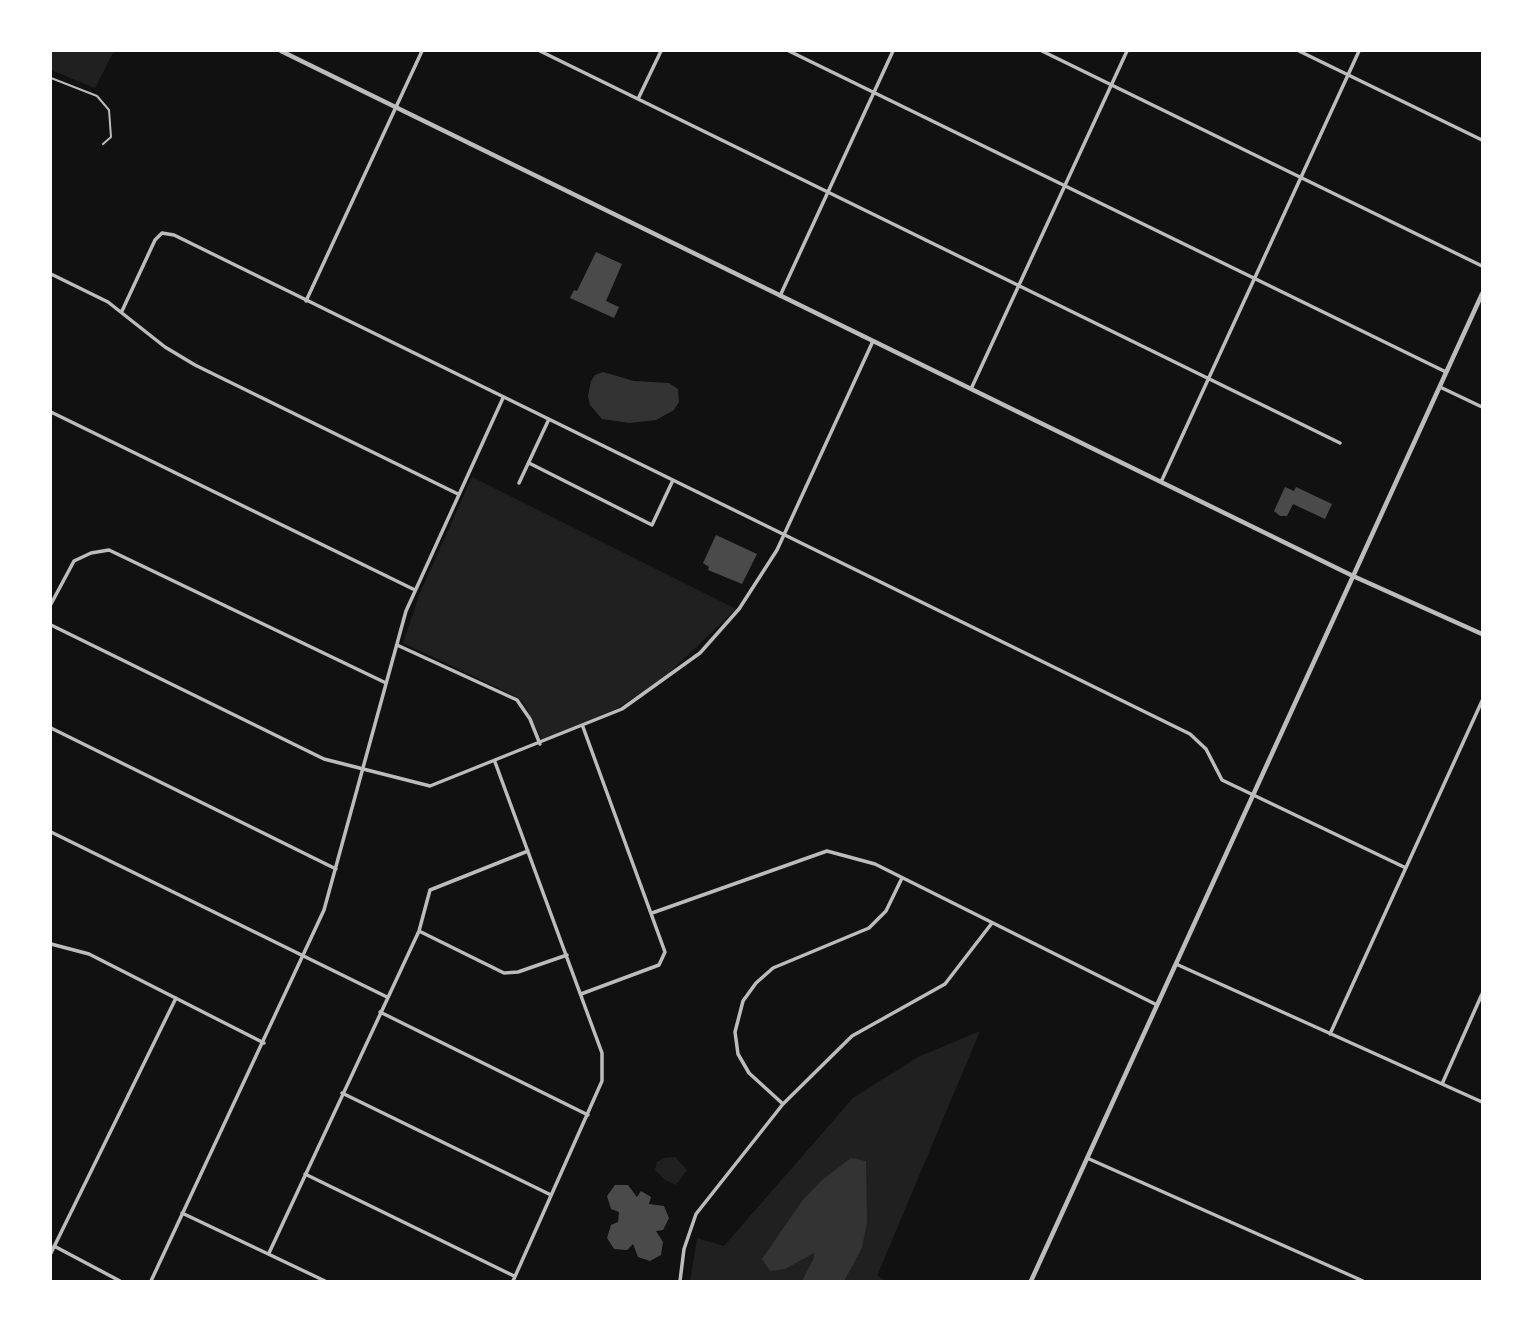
<!DOCTYPE html>
<html>
<head>
<meta charset="utf-8">
<style>
  body { margin:0 }
  #map { position:relative; width:1533px; height:1332px; overflow:hidden; background:#111; font-family:"Roboto Condensed",sans-serif }
  canvas { display:block }
  .frame { position:absolute; inset:0; border:52px solid #fff; pointer-events:none }
</style>
</head>
<body>
<div id="map">
<canvas width="1533" height="1332"></canvas>
<div class="frame"></div>
</div>
<script>
const context = document.querySelector('canvas').getContext('2d');
context.lineJoin = 'round';
function fill(path, color) {
  context.fillStyle = color;
  context.fill(path, 'evenodd');
}
function shape(rows) {
  const path = new Path2D();
  for (const r of rows) {
    path.moveTo(r[0], r[1]);
    for (let i = 2; i < r.length; i += 2) path.lineTo(r[i], r[i + 1]);
  }
  return path;
}
function stroke(path, color, width, dash) {
  context.strokeStyle = color;
  context.lineWidth = width;
  context.lineCap = dash ? 'butt' : 'round';
  context.setLineDash(dash || []);
  context.stroke(path);
}
fill(shape([
  [51,51,114,51,95,88,51,70],
  [472,477,736,609,664,678,616,709,542,740,524,703,509,693,403,643,420,593],
  [980,1031,877,1276,887,1281,690,1281,697,1238,724,1246,853,1098,918,1057],
  [675,1157,687,1170,676,1185,665,1180,655,1170,657,1162,664,1158]
]), '#202020');
fill(shape([
  [603,372,634,381,669,383,678,389,679,402,674,410,656,420,630,423,602,419,590,405,588,396,591,381,595,375],
  [851,1158,866,1161,867,1222,862,1248,844,1281,802,1281,814,1258,814,1253,785,1269,770,1271,762,1259,802,1201,821,1181]
]), '#333');
fill(shape([
  [596,252,622,264,606,301,619,307,614,318,570,298,574,290,577,291],
  [1285,487,1294,491,1296,487,1332,504,1325,519,1293,504,1287,516,1280,516,1274,511],
  [716,535,757,554,742,584,708,570,709,567,703,563],
  [615,1185,628,1185,637,1197,641,1191,651,1197,649,1204,664,1206,669,1218,663,1230,656,1231,663,1242,661,1255,650,1261,638,1257,633,1244,627,1250,614,1249,607,1238,611,1225,618,1222,619,1212,611,1209,607,1196]
]), '#4a4a4a');
stroke(shape([
  [51,78,97,96,109,110,111,137,103,144]
]), '#bcbcbc', 2);
stroke(shape([
  [540,51,1340,443],
  [789,51,1446,372],
  [1042,51,1482,266],
  [1299,51,1482,140],
  [638,99,661,51],
  [51,274,108,302,165,347,195,365,458,494],
  [780,296,893,51],
  [306,301,422,51],
  [122,311,155,240,162,233,174,235,1190,734,1206,749,1222,780,1406,868],
  [1440,387,1482,407],
  [971,389,1127,51],
  [51,412,415,590],
  [529,463,652,525,673,480],
  [1161,482,1359,51],
  [519,483,549,419],
  [51,604,74,561,91,553,109,550,386,683],
  [51,625,324,759,430,786,622,709,700,653,739,609,777,550,873,341],
  [397,645,517,700,530,719,540,744],
  [51,728,336,869],
  [495,762,602,1053,602,1081,513,1281],
  [51,832,387,997],
  [652,913,827,851,875,864,1157,1005],
  [419,931,504,973,518,972,567,955],
  [51,944,89,954,264,1043],
  [1176,964,1482,1102],
  [581,994,659,965,665,952,583,727],
  [380,1012,588,1115],
  [1330,1034,1482,701],
  [1442,1084,1482,994],
  [342,1093,551,1195],
  [783,1104,749,1073,738,1054,735,1032,743,1001,756,983,773,968,869,928,886,911,902,878],
  [1087,1158,1363,1281],
  [305,1174,514,1276],
  [182,1213,325,1281],
  [54,1246,120,1281],
  [51,1253,176,998],
  [269,1253,419,931,430,890,528,851],
  [151,1281,324,910,406,611,503,398],
  [680,1281,684,1249,696,1214,783,1104,852,1036,945,984,992,923]
]), '#bcbcbc', 3.5);
stroke(shape([
  [281,51,1353,576,1482,634],
  [1031,1281,1482,294]
]), '#bcbcbc', 4.5);
</script>
</body>
</html>
